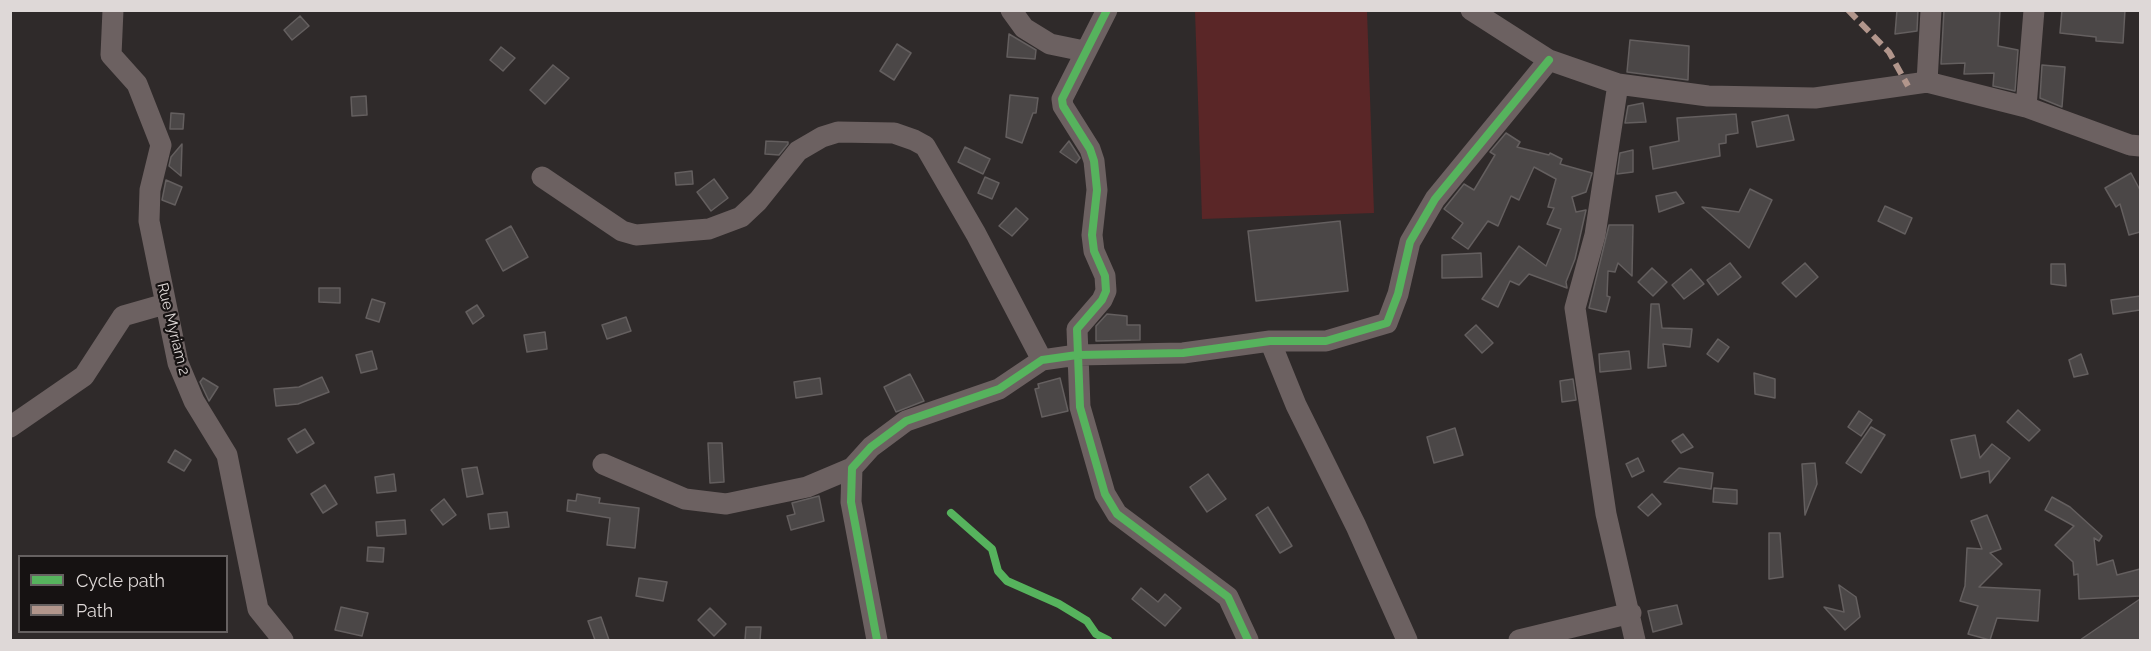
<!DOCTYPE html>
<html>
<head>
<meta charset="utf-8">
<style>
  body { margin:0 }
  #map { position:relative; width:2151px; height:651px; overflow:hidden; background:#2f2a2a; font-family:Raleway,sans-serif }
  canvas { display:block }
  .frame { position:absolute; inset:0; border:12px solid #ded8d7; pointer-events:none }
  .legend { position:absolute; left:18px; top:555px; width:210px; height:78px; box-sizing:border-box; background:#161212; border:2px solid #666161; margin:0; padding:8px 10px; list-style:none; font-size:18px; color:#ded8d7 }
  .legend li { display:flex; align-items:center; gap:12px; height:30px }
  .legend b { width:30px; border:2px solid #666161 }
</style>
</head>
<body>
<div id="map">
<canvas width="2151" height="651"></canvas>
<div class="frame"></div>
<ul class="legend">
<li><b style="height:8px;background:#56b35d"></b>Cycle path</li>
<li><b style="height:8px;background:#b2968c"></b>Path</li>
</ul>
</div>
<script>
const context = document.querySelector('canvas').getContext('2d');
context.lineJoin = 'round';
function fill(path, color) {
  context.fillStyle = color;
  context.fill(path, 'evenodd');
}
function shape(rows) {
  const path = new Path2D();
  for (const r of rows) {
    path.moveTo(r[0], r[1]);
    for (let i = 2; i < r.length; i += 2) path.lineTo(r[i], r[i + 1]);
  }
  return path;
}
function stroke(path, color, width, dash) {
  context.strokeStyle = color;
  context.lineWidth = width;
  context.lineCap = dash ? 'butt' : 'round';
  context.setLineDash(dash || []);
  context.stroke(path);
}
function drawText(font, color, halo, rows, align = 'center') {
  context.font = font + ' Raleway,sans-serif';
  context.lineWidth = 4.5;
  context.setLineDash([]);
  context.textBaseline = 'middle';
  context.strokeStyle = halo;
  context.fillStyle = color;
  for (const [text, x, y, turn = 0] of rows) {
    context.save();
    context.translate(x, y);
    context.rotate((+turn || 0) * Math.PI / 180);
    context.textAlign = isNaN(turn) ? turn : align;
    if (halo) context.strokeText(text, 0, 0);
    context.fillText(text, 0, 0);
    context.restore();
  }
}
fill(shape([
  [1195,11,1367,11,1374,213,1202,219]
]), '#5a2627');
const building = shape([
  [1897,10,1918,10,1917,31,1895,34,1897,10],
  [1944,10,2000,10,1998,46,2018,50,2015,91,1993,86,1994,73,1964,74,1965,63,1941,64,1944,10],
  [2062,10,2125,10,2123,43,2096,41,2096,37,2060,33,2062,10],
  [300,16,309,26,292,40,284,30,300,16],
  [1009,34,1036,50,1035,59,1007,57,1009,34],
  [1630,40,1689,46,1688,80,1627,72,1630,40],
  [897,44,911,53,894,80,880,71,897,44],
  [501,47,515,58,503,71,490,60,501,47],
  [553,65,569,78,545,104,530,90,553,65],
  [2042,65,2065,67,2062,107,2040,98,2042,65],
  [1010,95,1038,98,1036,113,1033,113,1022,143,1006,137,1010,95],
  [366,96,367,115,352,116,351,97,366,96],
  [1643,103,1646,122,1625,123,1628,106,1643,103],
  [171,113,184,114,183,129,170,129,171,113],
  [1736,114,1738,133,1726,135,1726,143,1719,144,1720,156,1653,169,1650,147,1679,141,1677,118,1736,114],
  [1788,115,1794,140,1757,147,1752,122,1788,115],
  [1506,133,1520,142,1517,147,1549,155,1550,153,1562,159,1560,164,1592,173,1586,192,1572,197,1576,212,1586,210,1575,259,1566,282,1567,288,1529,274,1519,285,1510,281,1498,307,1482,299,1519,246,1546,266,1561,229,1547,224,1554,208,1548,207,1556,179,1534,167,1519,200,1511,196,1498,226,1488,221,1468,249,1452,238,1463,223,1444,209,1464,184,1474,190,1495,155,1490,152,1506,133],
  [766,141,788,142,788,144,779,155,765,154,766,141],
  [1069,141,1080,158,1076,163,1060,152,1069,141],
  [182,144,181,176,169,166,171,157,182,144],
  [965,147,990,159,983,174,958,162,965,147],
  [1633,150,1633,172,1617,174,1620,153,1633,150],
  [692,171,693,184,676,185,675,173,692,171],
  [2131,173,2140,190,2140,232,2129,235,2120,204,2116,207,2105,188,2131,173],
  [985,177,999,183,992,199,978,193,985,177],
  [714,179,728,198,711,211,697,192,714,179],
  [166,180,182,187,175,205,162,200,166,180],
  [1750,189,1772,200,1749,248,1702,207,1739,212,1750,189],
  [1676,192,1684,203,1659,212,1656,196,1676,192],
  [1885,206,1912,218,1905,234,1878,221,1885,206],
  [1016,208,1028,219,1012,236,999,226,1016,208],
  [1340,221,1348,291,1256,301,1248,231,1340,221],
  [1609,225,1633,225,1632,276,1618,263,1615,272,1608,271,1607,296,1610,297,1606,312,1589,308,1609,225],
  [511,226,528,257,503,271,486,240,511,226],
  [1481,253,1482,277,1442,278,1442,255,1481,253],
  [1730,263,1741,277,1718,295,1707,280,1730,263],
  [1805,263,1818,277,1796,297,1782,283,1805,263],
  [2051,264,2065,264,2066,286,2051,284,2051,264],
  [1652,268,1667,282,1653,296,1638,282,1652,268],
  [1691,269,1704,284,1684,299,1672,285,1691,269],
  [319,288,340,288,340,303,319,302,319,288],
  [2140,296,2140,310,2113,314,2111,300,2140,296],
  [372,299,385,303,379,322,366,318,372,299],
  [1651,304,1659,304,1662,328,1692,329,1690,347,1663,344,1666,366,1648,368,1651,304],
  [477,305,484,316,473,324,466,312,477,305],
  [1107,314,1127,316,1127,325,1140,325,1140,340,1096,341,1096,326,1107,314],
  [626,317,631,331,607,339,602,325,626,317],
  [1476,325,1493,343,1482,353,1465,335,1476,325],
  [545,332,547,349,527,352,524,335,545,332],
  [1718,339,1729,347,1718,362,1707,354,1718,339],
  [372,351,377,369,361,373,356,355,372,351],
  [1629,351,1631,369,1600,372,1599,354,1629,351],
  [2081,354,2088,374,2074,377,2069,360,2081,354],
  [1754,373,1775,379,1775,398,1755,394,1754,373],
  [910,374,924,401,896,412,884,387,910,374],
  [322,377,329,392,298,404,276,406,274,389,299,387,322,377],
  [203,378,218,387,209,401,200,382,203,378],
  [820,378,822,394,796,398,794,382,820,378],
  [1060,378,1068,411,1042,417,1035,389,1039,388,1038,384,1060,378],
  [1573,379,1576,400,1562,402,1560,381,1573,379],
  [2018,410,2040,430,2029,441,2007,422,2018,410],
  [1859,411,1872,420,1861,436,1848,427,1859,411],
  [1871,427,1885,435,1861,473,1846,463,1871,427],
  [1455,428,1463,455,1434,463,1427,437,1455,428],
  [305,429,314,443,297,453,288,439,305,429],
  [1683,434,1693,447,1681,453,1672,441,1683,434],
  [1975,435,1980,458,1992,444,2010,458,1990,483,1989,471,1961,478,1951,440,1975,435],
  [708,443,722,443,724,482,710,483,708,443],
  [175,450,191,460,184,471,168,462,175,450],
  [1638,458,1644,471,1632,477,1626,464,1638,458],
  [1815,463,1817,484,1805,515,1802,464,1815,463],
  [477,467,483,494,467,497,462,469,477,467],
  [1679,468,1713,473,1711,489,1664,482,1679,468],
  [394,474,396,491,377,493,375,477,394,474],
  [1208,474,1226,499,1207,512,1190,487,1208,474],
  [325,485,337,504,323,513,311,494,325,485],
  [1714,488,1737,490,1737,504,1713,502,1714,488],
  [577,494,600,498,599,503,639,508,635,548,607,545,610,518,567,511,568,500,576,501,577,494],
  [1652,494,1661,504,1648,516,1638,507,1652,494],
  [819,496,824,521,791,530,787,516,795,514,792,503,819,496],
  [2052,497,2070,507,2102,536,2099,541,2094,538,2097,565,2113,560,2117,575,2140,569,2140,596,2079,599,2078,574,2074,575,2073,562,2055,545,2074,526,2045,510,2052,497],
  [444,499,456,515,443,525,431,510,444,499],
  [1268,507,1292,546,1280,553,1256,515,1268,507],
  [507,512,509,527,490,529,488,514,507,512],
  [1987,515,2001,549,1990,553,2002,564,1979,587,2040,590,2038,621,1997,618,1990,640,1968,634,1978,606,1960,601,1965,586,1967,548,1982,549,1971,521,1987,515],
  [405,520,406,534,377,536,376,522,405,520],
  [1769,533,1780,533,1783,577,1769,579,1769,533],
  [368,547,384,548,383,562,367,561,368,547],
  [639,578,667,582,663,601,636,596,639,578],
  [1839,585,1856,597,1860,617,1845,630,1824,607,1844,612,1839,585],
  [1141,588,1158,602,1165,594,1181,608,1165,626,1132,599,1141,588],
  [2140,599,2140,640,2080,640,2102,625,2140,599],
  [1677,605,1682,624,1653,632,1648,611,1677,605],
  [341,607,368,613,362,636,335,630,341,607],
  [710,608,726,624,714,636,698,620,710,608],
  [601,617,609,640,595,640,588,621,601,617],
  [746,627,761,627,760,640,745,640,746,627]
]);
fill(building, '#4b4747');
stroke(building, '#645f5f', 1.5);
stroke(shape([
  [113,10,111,55,137,84,161,145,150,190,149,221,178,363,194,401,227,455,258,609,283,640],
  [1011,10,1024,28,1050,44,1084,51],
  [1107,10,1062,99,1063,106,1090,149,1094,161,1097,190,1092,235,1094,251,1105,276,1106,291,1102,300,1077,329,1080,407,1105,494,1117,514,1228,597,1248,640],
  [1471,10,1549,60,1618,84,1708,96,1815,98,1927,82,2026,107,2130,145,2140,146],
  [1927,82,1931,10],
  [1618,84,1595,235,1575,308,1606,514,1635,640],
  [2026,107,2034,10],
  [542,177,622,231,636,235,709,229,741,217,758,201,798,151,822,137,838,132,894,133,914,140,925,146,976,234,1042,360],
  [1270,341,1296,405,1356,526,1407,640],
  [10,427,84,376,123,316,165,304],
  [603,464,685,499,726,504,807,487,852,468],
  [877,640,851,502,852,468,871,447,906,421,999,389,1042,360,1077,355,1183,353,1270,341,1326,341,1387,323,1398,294,1410,242,1435,199,1549,60],
  [1519,640,1631,613]
]), '#6c6161', 21);
stroke(shape([
  [1848,10,1889,52,1908,86]
]), '#b2968c', 6, [12, 6]);
stroke(shape([
  [1107,10,1062,99,1063,106,1090,149,1094,161,1097,190,1092,235,1094,251,1105,276,1106,291,1102,300,1077,329,1080,407,1105,494,1117,514,1228,597,1248,640],
  [951,513,992,549,998,571,1007,581,1059,604,1087,621,1096,634,1108,640],
  [877,640,851,502,852,468,871,447,906,421,999,389,1042,360,1077,355,1183,353,1270,341,1326,341,1387,323,1398,294,1410,242,1435,199,1549,60]
]), '#56b35d', 8);
drawText('15px', '#ded8d7', '#161212', [
  ["Rue Myriam 2",173,329,76]
]);
</script>
</body>
</html>
